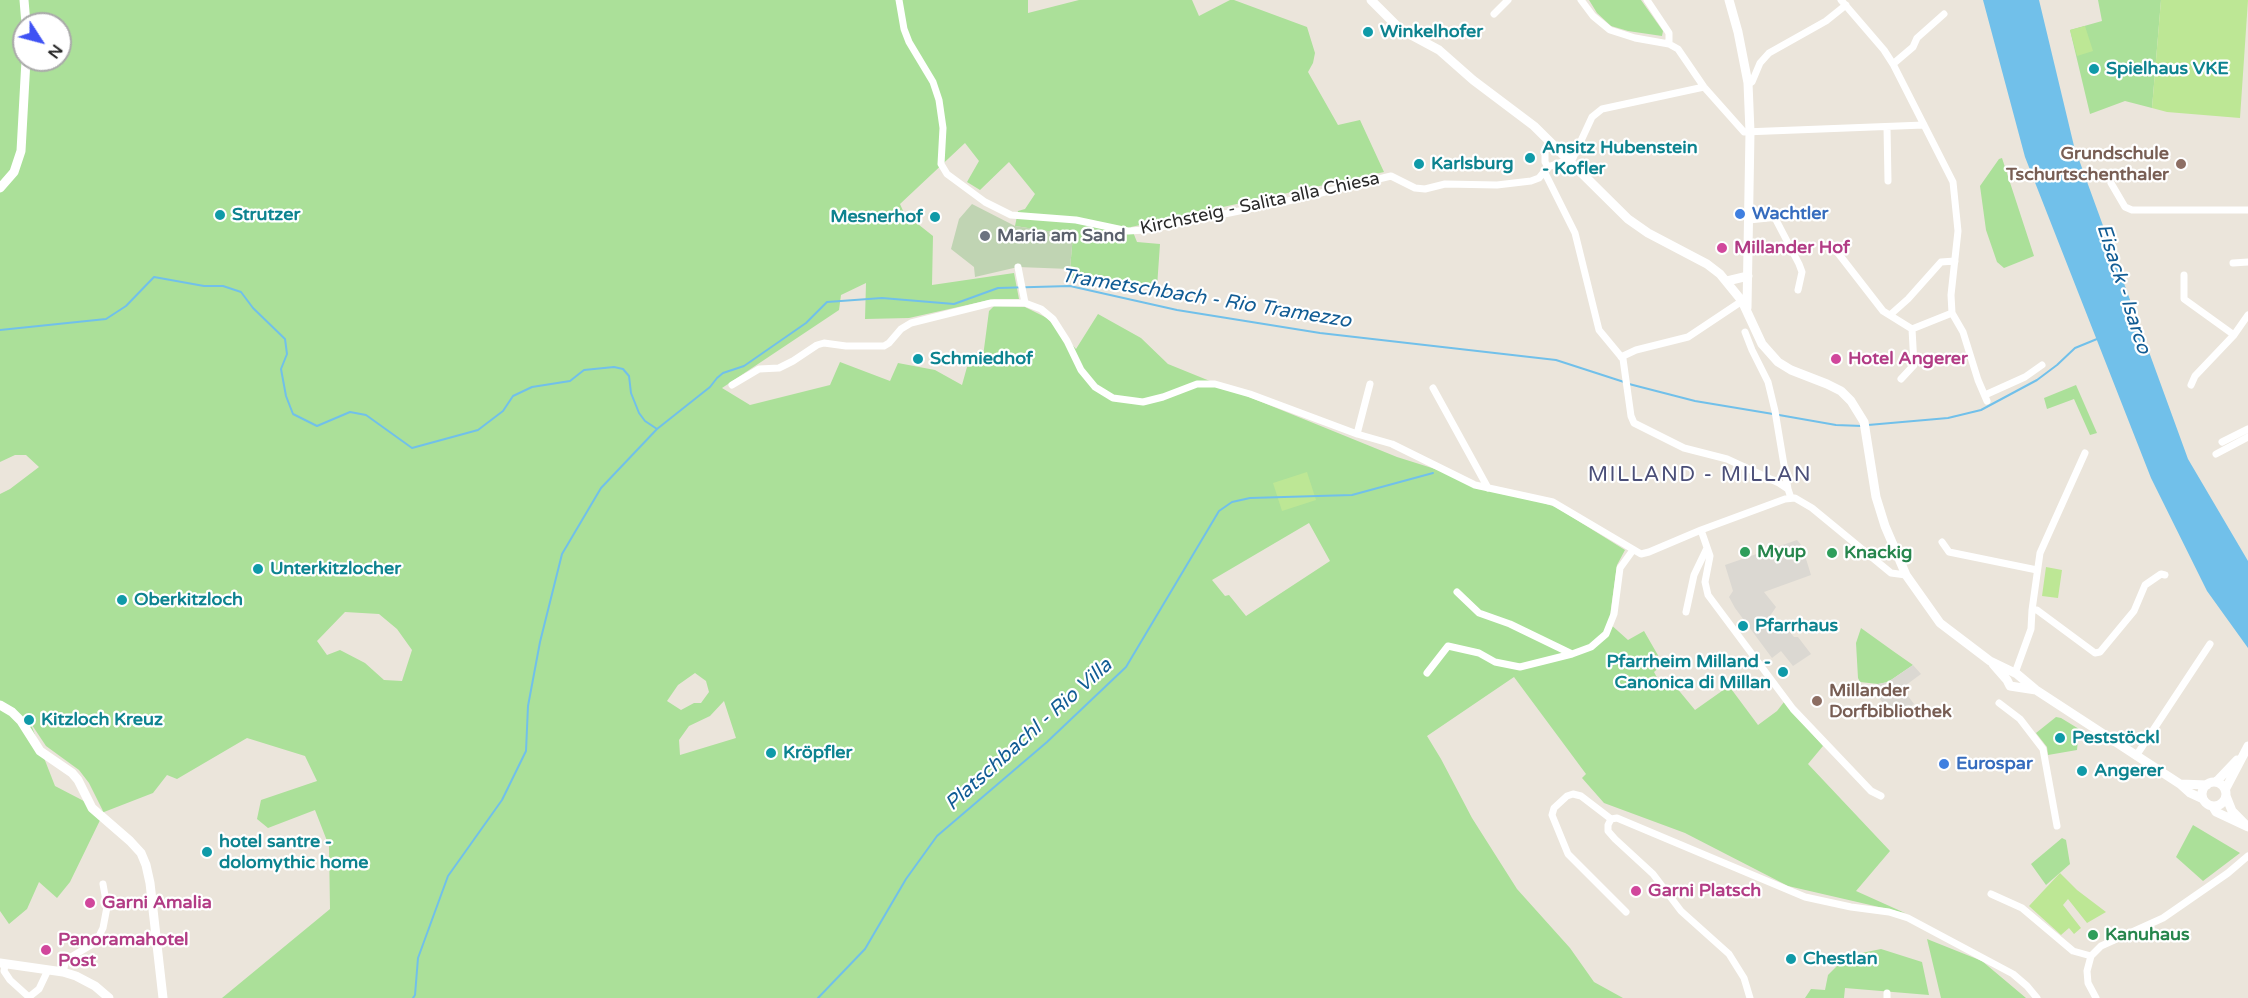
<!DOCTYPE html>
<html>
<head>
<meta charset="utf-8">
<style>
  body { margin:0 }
  #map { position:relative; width:2248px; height:998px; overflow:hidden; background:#ebe5db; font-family:"Varela Round",sans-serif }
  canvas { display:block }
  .north { position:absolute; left:12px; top:12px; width:60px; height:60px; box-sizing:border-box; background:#fff; border:2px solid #a9a9a9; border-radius:50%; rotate:126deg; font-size:16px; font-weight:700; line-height:24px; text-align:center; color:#292929 }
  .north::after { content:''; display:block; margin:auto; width:21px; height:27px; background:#3f52f4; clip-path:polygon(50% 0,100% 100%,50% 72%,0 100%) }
</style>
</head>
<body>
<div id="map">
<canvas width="2248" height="998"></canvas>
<div class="north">N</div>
</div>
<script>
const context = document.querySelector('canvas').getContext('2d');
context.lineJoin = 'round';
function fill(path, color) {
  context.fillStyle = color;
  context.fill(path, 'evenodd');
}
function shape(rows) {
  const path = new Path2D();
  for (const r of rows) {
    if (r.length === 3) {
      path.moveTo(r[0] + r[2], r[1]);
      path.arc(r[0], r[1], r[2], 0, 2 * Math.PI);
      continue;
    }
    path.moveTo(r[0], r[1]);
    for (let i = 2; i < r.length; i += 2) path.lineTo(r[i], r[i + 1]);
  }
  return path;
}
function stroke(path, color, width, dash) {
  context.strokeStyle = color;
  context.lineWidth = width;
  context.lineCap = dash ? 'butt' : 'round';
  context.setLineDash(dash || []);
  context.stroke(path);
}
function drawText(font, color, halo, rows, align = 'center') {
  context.font = font + ' "Varela Round",sans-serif';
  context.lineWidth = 4.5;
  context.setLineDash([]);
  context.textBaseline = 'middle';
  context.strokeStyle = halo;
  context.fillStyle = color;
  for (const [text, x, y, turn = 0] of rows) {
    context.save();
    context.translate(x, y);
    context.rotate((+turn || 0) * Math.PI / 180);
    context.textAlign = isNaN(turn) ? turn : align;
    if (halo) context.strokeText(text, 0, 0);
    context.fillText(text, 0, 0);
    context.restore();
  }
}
fill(shape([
  [0,0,1028,0,1028,13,1079,0,1192,0,1199,16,1230,0,1234,0,1307,27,1315,53,1313,63,1308,72,1338,125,1360,120,1384,172,1131,227,1137,242,1160,244,1157,287,1072,278,1070,269,1073,235,1015,226,1018,211,1025,209,1035,194,1009,162,980,190,967,182,979,161,965,143,900,204,904,213,933,236,932,285,1014,273,1019,299,994,299,909,318,865,319,866,283,841,295,839,310,722,388,750,405,830,385,840,362,890,381,898,363,935,370,962,385,967,367,982,364,989,311,994,306,1025,307,1047,318,1076,349,1098,314,1141,338,1168,364,1397,457,1556,507,1625,550,1617,565,1609,623,1628,640,1644,631,1663,664,1654,672,1661,685,1671,681,1695,710,1729,686,1758,725,1777,711,1784,702,1823,746,1808,764,1890,851,1856,891,1905,913,1788,886,1685,833,1604,803,1582,778,1586,774,1514,677,1427,736,1441,759,1472,818,1517,889,1570,948,1594,982,1623,998,222,998,330,909,329,846,315,810,268,828,257,819,261,800,317,781,305,756,247,738,177,779,167,775,153,793,104,812,70,882,57,898,39,882,27,909,9,924,0,911,0,494,10,489,39,467,26,455,15,455,0,462],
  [24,24,60,24,60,60,24,60],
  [1309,523,1330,561,1246,616,1229,595,1225,596,1212,580],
  [345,612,379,614,397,629,412,650,402,681,384,680,365,663,340,650,327,655,317,641],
  [695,673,706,681,709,692,701,703,694,703,681,710,667,701,678,685],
  [724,701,736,738,680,755,679,740,689,726,710,716],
  [30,722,46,746,79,770,89,783,103,811,55,786],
  [1589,0,1641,0,1663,31,1662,36,1628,31,1611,26,1597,13],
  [2098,0,2161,0,2152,108,2125,101,2090,114,2070,30,2102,21],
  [2002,158,2034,256,2004,268,1997,262,1986,230,1980,186,1999,159],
  [2076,385,2097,433,2090,435,2074,399,2047,409,2044,398],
  [1861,628,1893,651,1913,665,1888,682,1878,684,1860,682,1858,678,1856,643],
  [2056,717,2061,718,2079,729,2077,750,2048,755,2047,747,2036,733],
  [2193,825,2240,853,2203,881,2176,857],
  [2062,838,2066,840,2070,864,2046,885,2031,864],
  [1927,939,1982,961,2026,998,1941,998],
  [1881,949,1922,962,1929,995,1845,988,1844,998,1805,998,1811,989,1825,990,1828,975,1847,956]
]), '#abe099');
fill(shape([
  [972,204,1015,226,1073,235,1070,269,1018,267,975,277,974,267,951,249,959,219]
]), '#c0d4b3');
fill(shape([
  [2161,0,2248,0,2240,118,2167,112,2152,108],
  [2085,26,2093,51,2077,56,2070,30],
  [1307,472,1316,500,1282,511,1273,483],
  [2046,567,2062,570,2058,598,2042,596],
  [2060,873,2077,890,2106,912,2087,923,2068,899,2063,905,2081,928,2074,934,2069,928,2061,935,2029,906]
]), '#bde795');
fill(shape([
  [1797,540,1802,546,1811,575,1764,592,1776,607,1768,619,1772,620,1775,633,1789,631,1794,637,1798,637,1811,654,1793,666,1781,651,1772,658,1735,608,1729,597,1733,591,1725,565],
  [1913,665,1921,674,1902,688,1914,704,1897,716,1890,705,1887,707,1875,694,1878,684,1888,682]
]), '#dbd8d2');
fill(shape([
  [1983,0,2039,0,2074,146,2188,459,2248,561,2248,648,2207,591,2151,478,2025,157]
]), '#71c0ea');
stroke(shape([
  [0,330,106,319,126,306,154,277,204,286,223,286,241,292,253,308,285,339,287,354,281,369,286,396,293,414,317,426,350,412,366,415,412,448,478,430,503,411,513,396,532,387,570,381,584,370,614,367,623,369,629,376,631,393,639,413,645,421,657,429],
  [1629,384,1695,401,1773,414],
  [1779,415,1836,425,1862,426],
  [1868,425,1948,418,1981,410,2037,380,2057,365,2075,348,2097,339],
  [413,998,415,995,418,958,448,876,502,800,526,751,528,706,540,642,562,554,601,488,657,429,710,387,717,378,723,373,744,366,806,323,827,302,882,298,954,304,998,288,1070,286,1177,310,1320,333,1556,360,1624,382],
  [818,998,865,949,906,879,937,836,1047,742,1126,667,1219,511,1232,502,1250,498,1352,495,1433,473]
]), '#71c0ea', 2);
stroke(shape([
  [899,0,904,29,909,42,933,82,939,100,943,128,941,164,947,174,985,202,1011,215,1076,220,1128,231,1146,230,1288,201,1391,176,1415,188,1425,189,1445,184,1497,185,1531,181,1539,178,1548,167,1573,158,1592,117,1602,109,1704,87],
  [1581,0,1593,16,1610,30,1635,38,1669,44,1678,49,1704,87,1744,132,1924,125],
  [1647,0,1669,33,1669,44],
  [1841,0,1884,50,1893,64,1953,182,1958,231,1951,295,1952,313,1963,332,1978,380,1987,401],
  [1494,14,1508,0],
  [1893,64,1913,47,1917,38,1944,14],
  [1748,83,1752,82,1760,63,1769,53,1826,21,1846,5],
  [1887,127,1888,181],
  [1545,149,1545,162,1548,167],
  [1544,171,1575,233,1599,330,1623,359,1631,416,1634,423,1684,448,1727,459,1779,483,1788,489,1791,498],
  [2111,183,2125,207,2132,210,2248,210],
  [1775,218,1799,264,1802,272,1798,290],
  [1749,220,1787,216],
  [1831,244,1883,311,1912,329,1952,313],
  [2233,263,2248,262],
  [1018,267,1025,303],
  [2184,275,2184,299,2234,335],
  [1890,315,1908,299,1941,262,1955,261],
  [1745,332,1752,350,1768,382,1775,411,1788,489],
  [1621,357,1636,350,1688,337,1742,301],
  [1901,379,1914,365,1912,329],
  [732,385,759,369,779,368,793,361,817,345,824,343,846,346,884,346,889,343,901,329,911,323,991,303,1025,303,1041,309,1053,319,1067,341,1081,370,1095,387,1113,398,1143,402,1163,397,1197,384,1215,384,1250,394,1357,434,1392,444,1475,485,1553,502,1641,554,1649,552,1701,530,1785,499,1795,498,1812,508,1891,573,1906,575],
  [2191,385,2195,376,2234,335,2248,315],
  [1433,388,1488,488],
  [1985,395,2025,377,2042,365],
  [1357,434,1370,384],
  [2222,442,2248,429],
  [2216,454,2248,437],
  [1701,530,1710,556,1705,582,1708,595,1793,709,1871,791,1881,796],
  [1942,542,1949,552,2037,570],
  [1457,592,1479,613,1510,624,1572,654,1591,647,1606,634,1614,614,1620,568,1633,550],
  [2032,610,2037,610,2095,653,2100,652,2134,611,2145,585,2161,574,2165,575],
  [1686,612,1694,575,1707,548],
  [1427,673,1448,646,1479,653,1495,662,1520,667,1572,654],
  [2015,673,2031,629,2032,610,2040,553,2085,453],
  [1999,703,2020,719,2043,749,2057,826],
  [2136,756,2210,644],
  [1611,819,1581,796,1573,794,1567,796,1554,808,1552,815,1568,854,1626,912],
  [1991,894,2022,908,2073,951,2091,956],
  [5,965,4,971,10,980,30,998],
  [63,972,66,960,96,942,103,928,107,907,103,884],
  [29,997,39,989,48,970],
  [1750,998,1744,978,1729,954,1681,911,1653,874,1615,839,1608,831,1608,825,1611,819,1617,818,1805,897,1851,907,1889,912,1908,918,2013,974,2027,986,2037,998],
  [1887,998,1887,993],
  [2096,998,2088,983,2087,971,2091,956,2101,946,2163,918,2228,873,2248,856]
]), '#fff', 7);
stroke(shape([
  [24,0,26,24],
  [1371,0,1400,29,1439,50,1473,80,1534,126,1628,219,1648,233,1707,264,1720,274,1742,301,1762,344,1778,362,1791,370,1827,384,1841,391,1851,401,1864,422,1876,497,1885,526,1906,575,1940,623,1990,661,2017,674,2036,690,2180,784,2190,793,2203,799],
  [1729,0,1738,32,1748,83,1750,132,1747,308],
  [0,188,14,172,21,151,26,60],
  [1727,281,1748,276],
  [1993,664,2007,680,2010,686,2036,690],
  [0,705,12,712,21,721,40,751,72,773,78,780,92,808,130,841,141,853,146,865,150,883,163,998],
  [2214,794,12],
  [2216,782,2237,760],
  [2180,784,2207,785],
  [2225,790,2248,746],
  [2226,796,2232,811,2245,824],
  [2213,807,2216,812,2248,827],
  [0,963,63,972,76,976,95,986,109,998]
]), '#fff', 9);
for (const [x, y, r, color] of [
  [1368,32,6,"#0f9aa8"],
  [2094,69,6,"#0f9aa8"],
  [1530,158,6,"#0f9aa8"],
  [1419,164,6,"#0f9aa8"],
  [2181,164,6,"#8d6e63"],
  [1740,214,6,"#3f7fe0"],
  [220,215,6,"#0f9aa8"],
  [935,217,6,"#0f9aa8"],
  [985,236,6,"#6b7280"],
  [1722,248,6,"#d1479c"],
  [918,359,6,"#0f9aa8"],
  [1836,359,6,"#d1479c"],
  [1745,552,6,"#2e9e5b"],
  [1832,553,6,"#2e9e5b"],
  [258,569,6,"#0f9aa8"],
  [122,600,6,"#0f9aa8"],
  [1743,626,6,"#0f9aa8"],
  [1783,672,6,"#0f9aa8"],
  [1817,701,6,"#8d6e63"],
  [29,720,6,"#0f9aa8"],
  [2060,738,6,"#0f9aa8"],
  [771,753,6,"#0f9aa8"],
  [1944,764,6,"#3f7fe0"],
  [2082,771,6,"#0f9aa8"],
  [207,852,6,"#0f9aa8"],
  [1636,891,6,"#d1479c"],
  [90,903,6,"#d1479c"],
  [2093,935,6,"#2e9e5b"],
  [46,950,6,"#d1479c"],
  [1791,959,6,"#0f9aa8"]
]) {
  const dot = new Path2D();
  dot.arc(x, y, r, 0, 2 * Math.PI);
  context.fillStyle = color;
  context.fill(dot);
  stroke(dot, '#fff', 2);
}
drawText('bold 18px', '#0d838f', '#fff', [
  ["Winkelhofer",1380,32],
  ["Spielhaus VKE",2106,69],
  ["Ansitz Hubenstein",1542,148],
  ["- Kofler",1542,169],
  ["Karlsburg",1431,164],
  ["Strutzer",232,215],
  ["Mesnerhof",923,217,"right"],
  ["Schmiedhof",930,359],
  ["Unterkitzlocher",270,569],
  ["Oberkitzloch",134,600],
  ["Pfarrhaus",1755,626],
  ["Pfarrheim Milland -",1771,662,"right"],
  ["Canonica di Millan",1771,683,"right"],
  ["Kitzloch Kreuz",41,720],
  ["Peststöckl",2072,738],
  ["Kröpfler",783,753],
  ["Angerer",2094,771],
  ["hotel santre -",219,842],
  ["dolomythic home",219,863],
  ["Chestlan",1803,959]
], 'left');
drawText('bold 18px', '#785e54', '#fff', [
  ["Grundschule",2169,154],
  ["Tschurtschenthaler",2169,175],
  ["Millander",1829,691,"left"],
  ["Dorfbibliothek",1829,712,"left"]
], 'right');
drawText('18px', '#292929', '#fff', [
  ["Kirchsteig - Salita alla Chiesa",1260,204,-12]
]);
drawText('bold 18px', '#366cbe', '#fff', [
  ["Wachtler",1752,214],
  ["Eurospar",1956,764]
], 'left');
drawText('bold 18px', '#5b616d', '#fff', [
  ["Maria am Sand",997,236]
], 'left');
drawText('bold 18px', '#b23c85', '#fff', [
  ["Millander Hof",1734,248],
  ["Hotel Angerer",1848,359],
  ["Garni Platsch",1648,891],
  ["Garni Amalia",102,903],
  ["Panoramahotel",58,940],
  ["Post",58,961]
], 'left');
drawText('bold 18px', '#27864d', '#fff', [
  ["Myup",1757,552],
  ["Knackig",1844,553],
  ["Kanuhaus",2105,935]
], 'left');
drawText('italic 20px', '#115c94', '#fff', [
  ["Eisack - Isarco",2123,289,72],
  ["Trametschbach - Rio Tramezzo",1206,299,9],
  ["Platschbachl - Rio Villa",1029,735,-42]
]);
context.letterSpacing = '1.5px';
drawText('21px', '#4b4f78', '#fff', [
  ["MILLAND - MILLAN",1700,475]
]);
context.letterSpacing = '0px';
</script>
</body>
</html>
